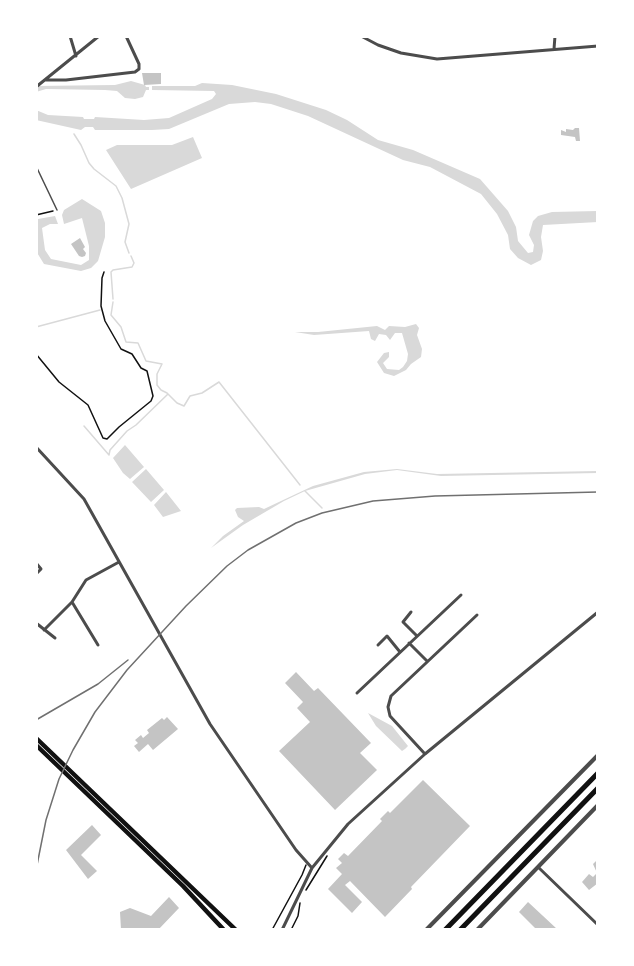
<!DOCTYPE html>
<html>
<head>
<meta charset="utf-8">
<style>
  body { margin:0 }
  #map { position:relative; width:634px; height:966px; overflow:hidden; background:#fff; font-family:"Noto Sans",sans-serif }
  canvas { display:block }
  .frame { position:absolute; inset:0; border:38px solid #fff; pointer-events:none }
</style>
</head>
<body>
<div id="map">
<canvas width="634" height="966"></canvas>
<div class="frame"></div>
</div>
<script>
const context = document.querySelector('canvas').getContext('2d');
context.lineJoin = 'round';
function fill(path, color) {
  context.fillStyle = color;
  context.fill(path, 'evenodd');
}
function shape(rows) {
  const path = new Path2D();
  for (const r of rows) {
    path.moveTo(r[0], r[1]);
    for (let i = 2; i < r.length; i += 2) path.lineTo(r[i], r[i + 1]);
  }
  return path;
}
function stroke(path, color, width, dash) {
  context.strokeStyle = color;
  context.lineWidth = width;
  context.lineCap = dash ? 'butt' : 'round';
  context.setLineDash(dash || []);
  context.stroke(path);
}
fill(shape([
  [131,81,145,85,146,87,149,87,149,90,146,90,143,97,135,99,125,98,117,91,105,90,46,89,36,92,36,86,115,85],
  [202,83,232,85,276,94,326,110,347,120,378,140,413,150,480,179,508,211,516,227,518,241,528,253,533,252,534,245,529,235,533,221,538,216,552,212,598,211,598,222,543,225,541,237,543,251,541,260,531,265,518,258,510,249,508,235,497,214,481,194,430,167,403,160,308,116,271,104,255,102,229,104,169,129,152,130,95,130,93,127,85,127,81,130,36,120,36,110,48,115,83,117,84,119,94,119,95,117,144,120,169,118,212,99,216,94,214,91,152,90,152,86,195,86],
  [193,137,202,158,131,189,106,150,117,145,172,145],
  [82,199,101,211,105,223,105,237,98,261,91,268,81,271,44,264,36,251,36,222,38,219,55,216,58,224,50,224,42,228,45,250,51,259,81,265,89,260,89,246,82,218,64,224,62,215,64,210],
  [416,324,419,328,417,335,422,349,421,357,411,364,406,370,394,376,384,373,377,362,384,353,389,352,389,357,383,363,387,369,399,370,403,367,407,361,408,354,402,333,395,333,390,340,386,335,379,334,375,341,371,339,369,331,314,335,295,332,318,332,377,326,385,330,389,326,405,327],
  [125,445,144,467,130,479,123,473,113,458],
  [146,469,164,490,151,502,132,482],
  [397,469,437,474,598,471,598,473,441,476,397,470,365,474,305,491,284,501,243,525,211,548,223,536,244,521,238,517,235,510,237,508,259,507,264,509,313,486,364,472],
  [166,492,181,511,163,517,154,505],
  [368,713,392,726,408,746,405,749,402,751,376,726]
]), '#d9d9d9');
stroke(shape([
  [74,134,81,145,89,163,94,169,116,186,122,198,129,224,125,242,129,253],
  [113,299,111,272,113,270,132,267,134,263,131,256],
  [113,302,111,315,121,327,126,342,138,343,146,361,162,364,157,374,157,385,161,390,167,393,177,403,184,406,190,396,202,393,219,382,300,485],
  [36,327,100,310],
  [84,426,109,455,110,450,127,431,136,425,168,394],
  [305,491,322,508]
]), '#d9d9d9', 1.5);
fill(shape([
  [142,73,161,73,161,84,144,85],
  [575,128,579,128,580,141,576,141,575,137,561,135,561,130,566,132,566,129,573,130],
  [80,238,85,247,83,249,86,253,85,256,82,257,79,256,71,244],
  [296,672,314,691,318,688,371,743,360,753,377,770,335,810,279,751,310,722,297,708,303,702,285,683],
  [167,717,178,729,153,750,148,744,139,752,134,746,138,743,135,740,141,735,143,738,149,733,147,730,162,718,164,720],
  [423,780,470,826,411,887,412,889,385,917,350,881,345,885,362,902,352,913,328,889,342,874,336,868,342,863,338,859,344,853,348,856,382,821,380,819,388,811,390,813],
  [92,825,101,835,81,855,97,871,88,879,66,850],
  [598,859,598,883,589,890,582,882,589,874,593,877,597,873,593,864],
  [169,897,179,908,158,930,121,930,120,912,130,908,151,916],
  [528,902,557,929,557,930,537,930,519,912]
]), '#c4c4c4');
stroke(shape([
  [36,215,53,211],
  [36,354,59,382,88,405,103,438,107,439,119,427,151,401,153,396,147,371,141,368,132,354,121,349,105,321,101,306,102,278,104,272],
  [306,890,327,856],
  [272,930,302,875,306,865],
  [291,930,298,916,300,903]
]), '#111', 1.5);
stroke(shape([
  [36,166,57,210]
]), '#4c4c4c', 1.5);
stroke(shape([
  [70,36,76,56],
  [361,36,378,45,401,53,437,59,598,46],
  [554,49,555,36],
  [46,80,66,80,135,72,139,69,139,64,126,36],
  [36,87,99,36],
  [36,447,84,499,210,724,296,850,312,868],
  [36,563,41,569,36,574],
  [72,602,98,645],
  [411,612,403,622,417,636],
  [36,623,55,638],
  [44,630,72,602,86,580,119,562],
  [409,643,427,661],
  [378,645,387,636,400,652],
  [357,693,461,595],
  [425,754,390,716,388,707,391,696,477,615],
  [538,867,598,925],
  [282,930,312,868,348,824,425,754,598,612]
]), '#4c4c4c', 3);
stroke(shape([
  [426,930,598,755],
  [477,930,598,805]
]), '#4c4c4c', 4);
stroke(shape([
  [36,738,236,930],
  [36,745,183,886,224,930]
]), '#111', 4.5);
stroke(shape([
  [445,930,598,773],
  [460,930,598,788]
]), '#111', 5);
stroke(shape([
  [36,720,98,684,128,660],
  [36,870,46,820,59,779,73,750,95,712,127,670,186,606,227,566,248,550,296,523,322,513,373,501,435,496,598,492]
]), '#707070', 1.5);
</script>
</body>
</html>
